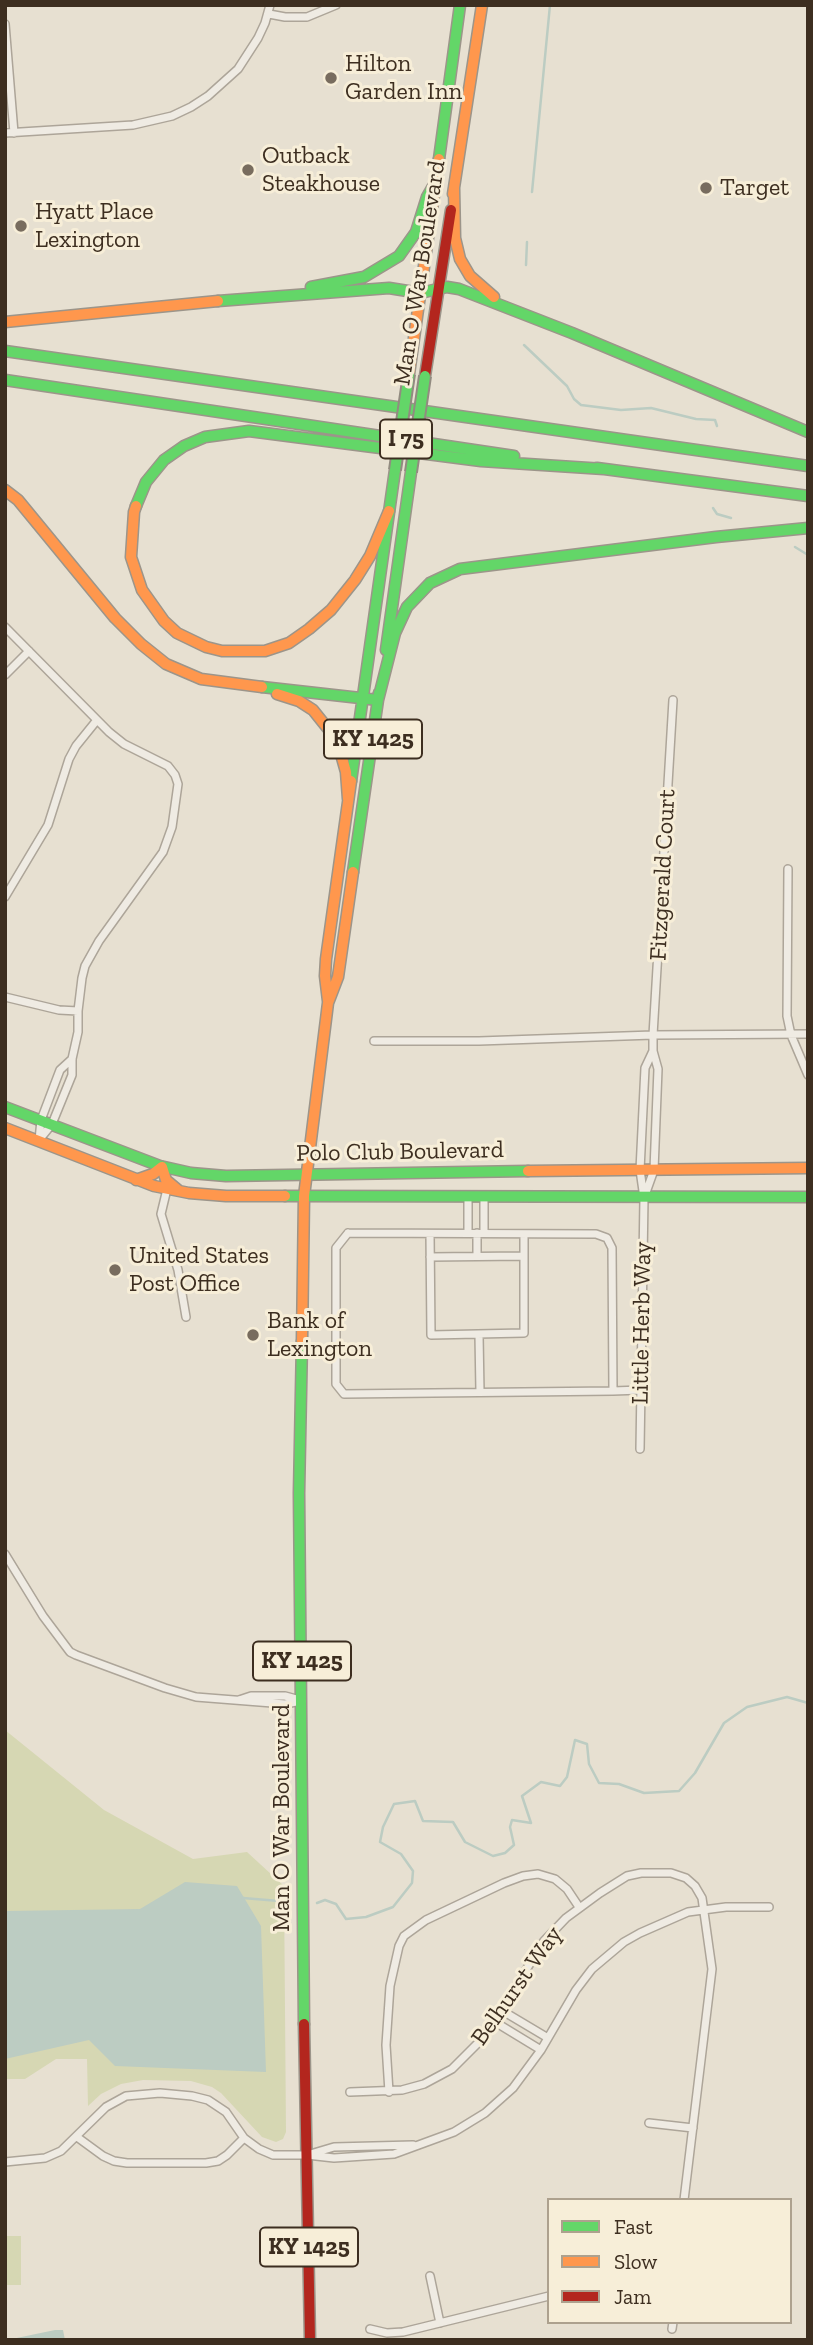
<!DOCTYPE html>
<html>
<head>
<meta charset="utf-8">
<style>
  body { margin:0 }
  #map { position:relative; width:813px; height:2345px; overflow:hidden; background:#e7e0d1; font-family:"Zilla Slab",serif }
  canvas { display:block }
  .frame { position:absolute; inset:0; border:7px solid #3d2e20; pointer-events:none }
  .legend { position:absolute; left:547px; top:2198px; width:245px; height:126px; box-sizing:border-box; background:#f7eed8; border:2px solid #ada18e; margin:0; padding:9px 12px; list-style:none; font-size:21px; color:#3d2e20 }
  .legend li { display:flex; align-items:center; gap:14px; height:35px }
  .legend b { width:35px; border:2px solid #ada18e }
</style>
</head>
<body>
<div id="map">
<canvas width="813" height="2345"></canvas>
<div class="frame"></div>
<ul class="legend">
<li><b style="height:9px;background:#63d668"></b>Fast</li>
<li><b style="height:9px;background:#ff974d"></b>Slow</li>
<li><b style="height:9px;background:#b3261e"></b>Jam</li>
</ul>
</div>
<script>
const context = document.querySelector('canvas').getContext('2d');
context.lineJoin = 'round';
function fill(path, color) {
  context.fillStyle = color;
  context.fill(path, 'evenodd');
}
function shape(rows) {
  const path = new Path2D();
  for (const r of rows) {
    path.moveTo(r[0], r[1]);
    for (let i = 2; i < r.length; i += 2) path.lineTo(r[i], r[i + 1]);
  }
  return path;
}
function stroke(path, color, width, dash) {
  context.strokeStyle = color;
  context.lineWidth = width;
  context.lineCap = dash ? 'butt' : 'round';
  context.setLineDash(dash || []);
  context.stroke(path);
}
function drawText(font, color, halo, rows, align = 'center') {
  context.font = font + ' "Zilla Slab",serif';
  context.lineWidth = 6;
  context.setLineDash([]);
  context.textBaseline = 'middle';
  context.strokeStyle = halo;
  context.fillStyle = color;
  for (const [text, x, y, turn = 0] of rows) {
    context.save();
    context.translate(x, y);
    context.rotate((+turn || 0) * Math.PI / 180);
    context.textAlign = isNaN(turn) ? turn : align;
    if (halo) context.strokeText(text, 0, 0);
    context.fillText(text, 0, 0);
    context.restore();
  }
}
fill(shape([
  [5,1730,104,1810,193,1859,247,1852,284,1886,286,2132,283,2139,276,2142,262,2137,221,2093,212,2087,191,2081,143,2080,121,2084,101,2094,88,2106,87,2059,56,2059,25,2079,5,2079],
  [5,2236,21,2236,21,2285,5,2285]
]), '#d6d7b3');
fill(shape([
  [185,1882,237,1886,261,1926,266,2072,115,2066,89,2040,5,2059,5,1911,140,1909],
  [55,2330,63,2330,65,2340,7,2340]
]), '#bcccc2');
stroke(shape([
  [532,192,550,5],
  [526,265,527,242],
  [524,345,567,386,574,399,581,405,621,410,651,408,696,419,715,420,717,426],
  [713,508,717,514,731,518],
  [795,547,808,555],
  [243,1898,279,1901],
  [317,1903,325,1900,336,1904,346,1919,366,1917,393,1907,412,1883,413,1871,401,1854,380,1842,383,1827,394,1804,415,1801,423,1821,453,1822,465,1842,493,1856,505,1853,514,1845,510,1827,512,1820,531,1823,522,1796,541,1782,560,1786,567,1777,575,1740,587,1744,589,1764,599,1783,619,1784,644,1793,679,1791,695,1773,724,1723,747,1707,787,1697,808,1703]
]), '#bcccc2', 2.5);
const street = shape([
  [269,14,285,17,307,17,336,5],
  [5,24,14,133],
  [5,133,133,125,172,116,191,107,208,96,238,69,258,38,265,23,270,5],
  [5,627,109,732,124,744,168,766,175,775,178,784,172,827,163,852,99,941,85,966,82,978,78,1011,78,1032,72,1059,72,1075,52,1124,39,1140],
  [5,675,29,651],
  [788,869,787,1016,791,1035,808,1075],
  [5,897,48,825,69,759,76,746,97,720],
  [5,997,59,1010,78,1011],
  [374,1041,479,1041,653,1035,808,1034],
  [39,1140,41,1120,60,1070,72,1059],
  [167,1189,161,1214,178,1270,186,1317],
  [468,1198,468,1233],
  [484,1198,484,1233],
  [644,1198,654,1170,658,1069,653,1051,653,1035,673,700],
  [348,1233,596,1234,607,1238,612,1248,613,1391,344,1394,336,1384,336,1248,348,1233],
  [477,1233,477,1256],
  [430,1234,431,1335,524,1333,524,1234],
  [430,1257,524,1256],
  [479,1335,480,1392],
  [613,1391,641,1390],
  [640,1449,644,1198,640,1170,645,1068,653,1051],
  [5,1554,43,1616,70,1652,76,1655,165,1688,196,1697,285,1704,302,1701],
  [239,1700,251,1696,285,1696,300,1700],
  [501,2010,548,2038],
  [495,2022,541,2050],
  [350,2092,402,2090,424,2084,452,2069,485,2036,544,1941,566,1918,600,1893,627,1876,641,1873,671,1873,686,1878,695,1886,702,1898,712,1969,684,2200],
  [389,2092,386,2045,390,1986,399,1946,404,1936,426,1920,504,1883,523,1876,538,1874,555,1879,567,1889,579,1907],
  [649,2123,693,2128],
  [77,2137,103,2156,114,2161,127,2163,206,2163,218,2161,227,2155,244,2138],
  [307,2155,334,2158,394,2154,454,2132,485,2113,513,2088,541,2050,576,1990,592,1969,624,1942,640,1933,688,1912,726,1907,769,1907],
  [5,2162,45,2158,61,2151,106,2107,126,2096,160,2093,192,2096,208,2100,226,2112,244,2138,259,2149,273,2155,307,2155,334,2147,413,2145],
  [430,2276,440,2323],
  [370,2329,387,2333,403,2332,549,2296],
  [672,2329,673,2322]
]);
const fast = shape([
  [439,159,460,5],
  [311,287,364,277,399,256,416,232,427,197,435,183],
  [218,301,389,288,420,293,447,287,459,289,572,333,808,432],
  [5,351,808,466],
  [5,380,514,456],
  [597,468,808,496],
  [136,506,146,482,164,460,184,446,205,437,249,431,481,461,604,469],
  [386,650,411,472],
  [262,687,378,700,395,633,407,607,430,583,460,569,716,537,808,528],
  [351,781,395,470],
  [353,872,379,693],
  [5,1107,160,1166,191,1173,226,1176,528,1171],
  [285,1196,808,1197],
  [302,1341,299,1493,304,2024]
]);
const slow = shape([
  [454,188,455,238,460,259,470,276,494,297],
  [453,194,482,5],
  [5,322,218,301],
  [409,374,439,159],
  [5,490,18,500,115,618,141,644,166,664,201,679,262,687],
  [136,506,134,512,131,557,142,590,164,621,177,633,206,647,222,651,265,651,289,643,309,629,331,610,355,580,370,556,389,511],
  [277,694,299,701,313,710,337,740,346,772,348,799],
  [328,1001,325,976,326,959,351,781],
  [5,1128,154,1186,189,1193,226,1196,285,1196],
  [528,1171,808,1168],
  [136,1180,153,1174,162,1167,166,1180,178,1190],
  [302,1341,304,1196,328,1003,338,977,353,872]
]);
const jam = shape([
  [425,376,451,210],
  [304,2024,310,2340]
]);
stroke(street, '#ada599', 10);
stroke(fast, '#9c958a', 13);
stroke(slow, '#9c958a', 13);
stroke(jam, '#9c958a', 13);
stroke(street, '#efebe3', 7);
stroke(fast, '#63d668', 10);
stroke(slow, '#ff974d', 10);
stroke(jam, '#b3261e', 10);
const fastBridge = shape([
  [395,470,409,374],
  [411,472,425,376]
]);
stroke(fastBridge, '#928b80', 14, []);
stroke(fastBridge, '#63d668', 10);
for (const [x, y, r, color] of [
  [331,78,7,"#786c5e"],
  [248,170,7,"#786c5e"],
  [706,188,7,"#786c5e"],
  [21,226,7,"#786c5e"],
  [115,1270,7,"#786c5e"],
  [253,1335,7,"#786c5e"]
]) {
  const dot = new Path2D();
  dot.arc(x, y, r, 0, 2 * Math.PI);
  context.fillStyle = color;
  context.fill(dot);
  stroke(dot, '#f7eed8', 2.5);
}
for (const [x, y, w] of [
  [406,439,52],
  [373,739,98],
  [302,1661,98],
  [309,2247,98]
]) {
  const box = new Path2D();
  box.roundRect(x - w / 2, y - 19.5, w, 39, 5);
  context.fillStyle = '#f7eed8';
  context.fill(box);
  stroke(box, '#3d2e20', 2);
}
drawText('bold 23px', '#3d2e20', null, [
  ["I 75",406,439],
  ["KY 1425",373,739],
  ["KY 1425",302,1661],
  ["KY 1425",309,2247]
]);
drawText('24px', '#3d2e20', '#f7eed8', [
  ["Hilton",345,64],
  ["Garden Inn",345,92],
  ["Outback",262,156],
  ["Steakhouse",262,184],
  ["Target",720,188],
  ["Hyatt Place",35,212],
  ["Lexington",35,240],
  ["United States",129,1256],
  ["Post Office",129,1284],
  ["Bank of",267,1321],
  ["Lexington",267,1349]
], 'left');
drawText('24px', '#3d2e20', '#f7eed8', [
  ["Man O War Boulevard",420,273,-81],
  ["Fitzgerald Court",663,875,-87],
  ["Polo Club Boulevard",400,1152,-1],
  ["Little Herb Way",642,1323,-89],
  ["Man O War Boulevard",282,1818,-90],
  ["Belhurst Way",517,1986,-55]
]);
</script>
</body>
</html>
